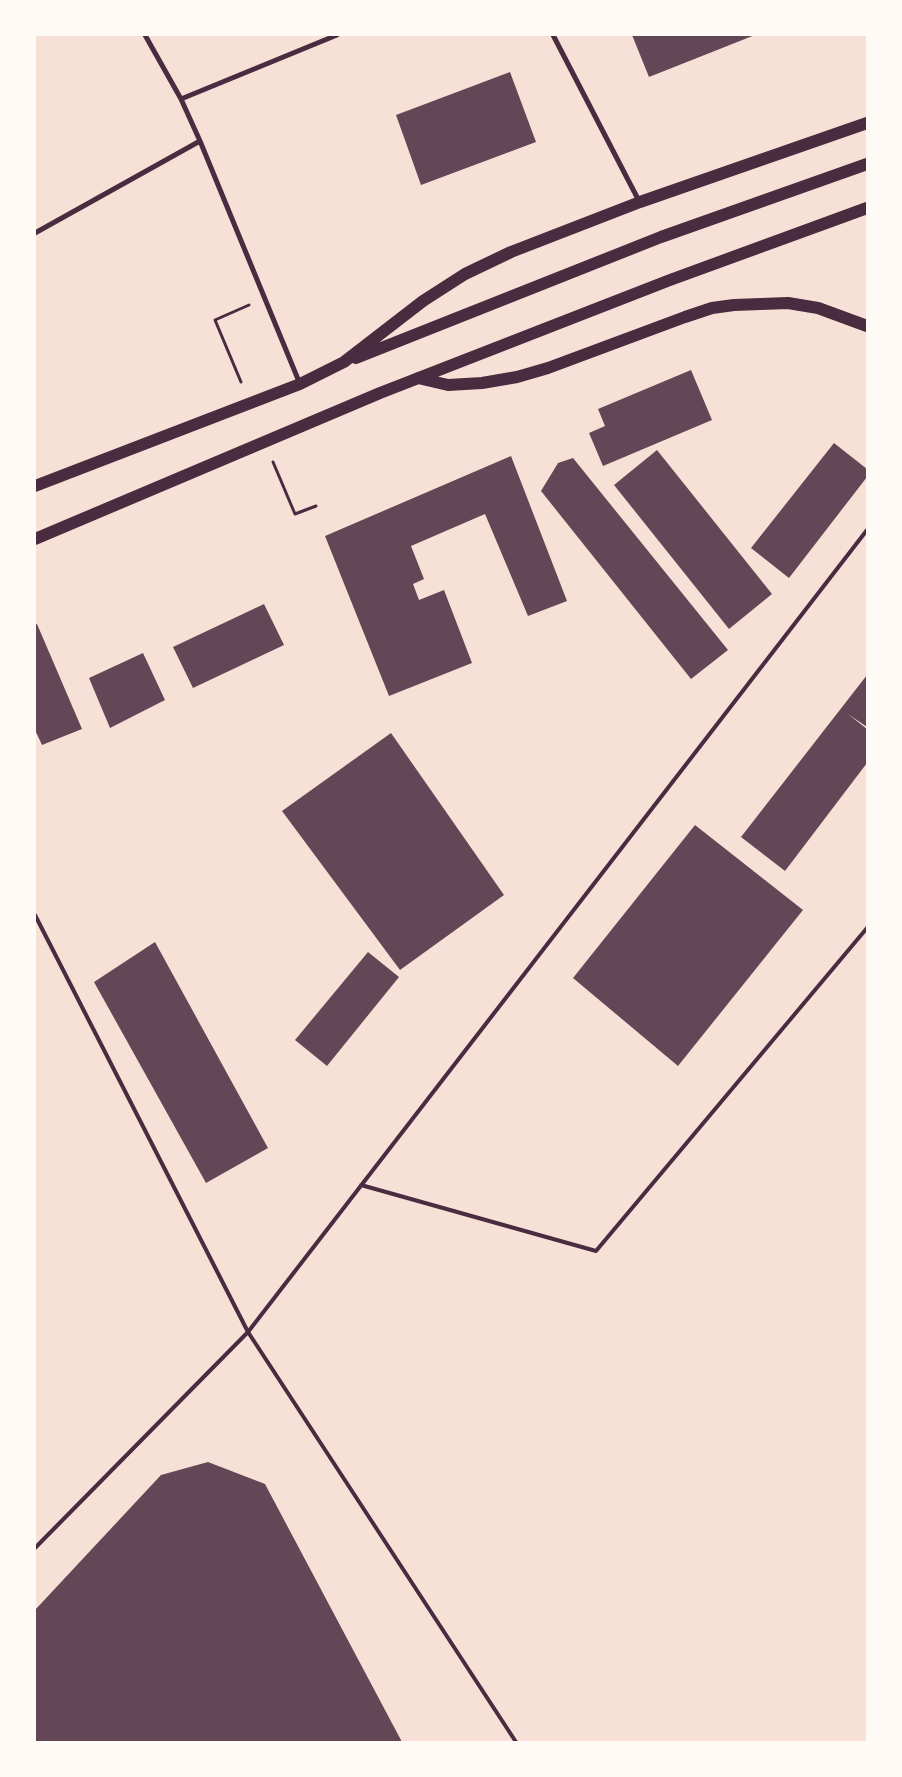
<!DOCTYPE html>
<html>
<head>
<meta charset="utf-8">
<style>
  body { margin:0 }
  #map { position:relative; width:902px; height:1777px; overflow:hidden; background:#f7e1d7; font-family:"PT Sans",sans-serif }
  canvas { display:block }
  .frame { position:absolute; inset:0; border:36px solid #fffaf5; pointer-events:none }
</style>
</head>
<body>
<div id="map">
<canvas width="902" height="1777"></canvas>
<div class="frame"></div>
</div>
<script>
const context = document.querySelector('canvas').getContext('2d');
context.lineJoin = 'round';
function fill(path, color) {
  context.fillStyle = color;
  context.fill(path, 'evenodd');
}
function shape(rows) {
  const path = new Path2D();
  for (const r of rows) {
    path.moveTo(r[0], r[1]);
    for (let i = 2; i < r.length; i += 2) path.lineTo(r[i], r[i + 1]);
  }
  return path;
}
function stroke(path, color, width, dash) {
  context.strokeStyle = color;
  context.lineWidth = width;
  context.lineCap = dash ? 'butt' : 'round';
  context.setLineDash(dash || []);
  context.stroke(path);
}
fill(shape([
  [632,35,755,35,649,77],
  [510,72,536,142,421,185,396,115],
  [691,370,712,420,603,466,589,433,605,426,598,409],
  [834,443,867,469,867,477,789,578,751,548],
  [657,450,772,594,729,629,614,485],
  [511,456,567,601,528,616,485,514,411,546,424,579,413,584,419,600,444,590,472,663,389,696,325,536],
  [573,458,728,650,691,679,541,491,558,463],
  [264,604,284,645,193,688,173,647],
  [37,624,82,729,42,745,35,730,35,625],
  [143,653,165,700,110,728,89,678],
  [867,675,867,727,848,714,867,729,867,763,785,871,741,837],
  [391,733,504,895,400,970,282,811],
  [695,825,803,910,678,1066,573,978],
  [155,942,268,1148,206,1183,94,982],
  [368,952,399,977,327,1066,295,1040],
  [208,1462,265,1484,402,1742,35,1742,35,1610,161,1475]
]), '#644757');
stroke(shape([
  [241,382,215,320,249,305],
  [273,462,295,514,316,506]
]), '#4a2c40', 3);
stroke(shape([
  [35,915,248,1332,516,1742],
  [361,1185,596,1251,867,928],
  [35,1548,248,1332,867,530]
]), '#4a2c40', 4);
stroke(shape([
  [145,35,181,99,200,141,300,384],
  [553,35,639,201],
  [181,99,337,35],
  [35,233,200,141]
]), '#4a2c40', 5);
stroke(shape([
  [356,358,661,237,867,164],
  [418,378,448,385,482,383,517,377,548,368,685,317,712,308,734,305,788,303,818,308,867,326],
  [35,486,300,384,344,362,423,301,465,274,511,252,640,202,867,123],
  [35,539,380,393,670,280,867,208]
]), '#4a2c40', 12);
</script>
</body>
</html>
